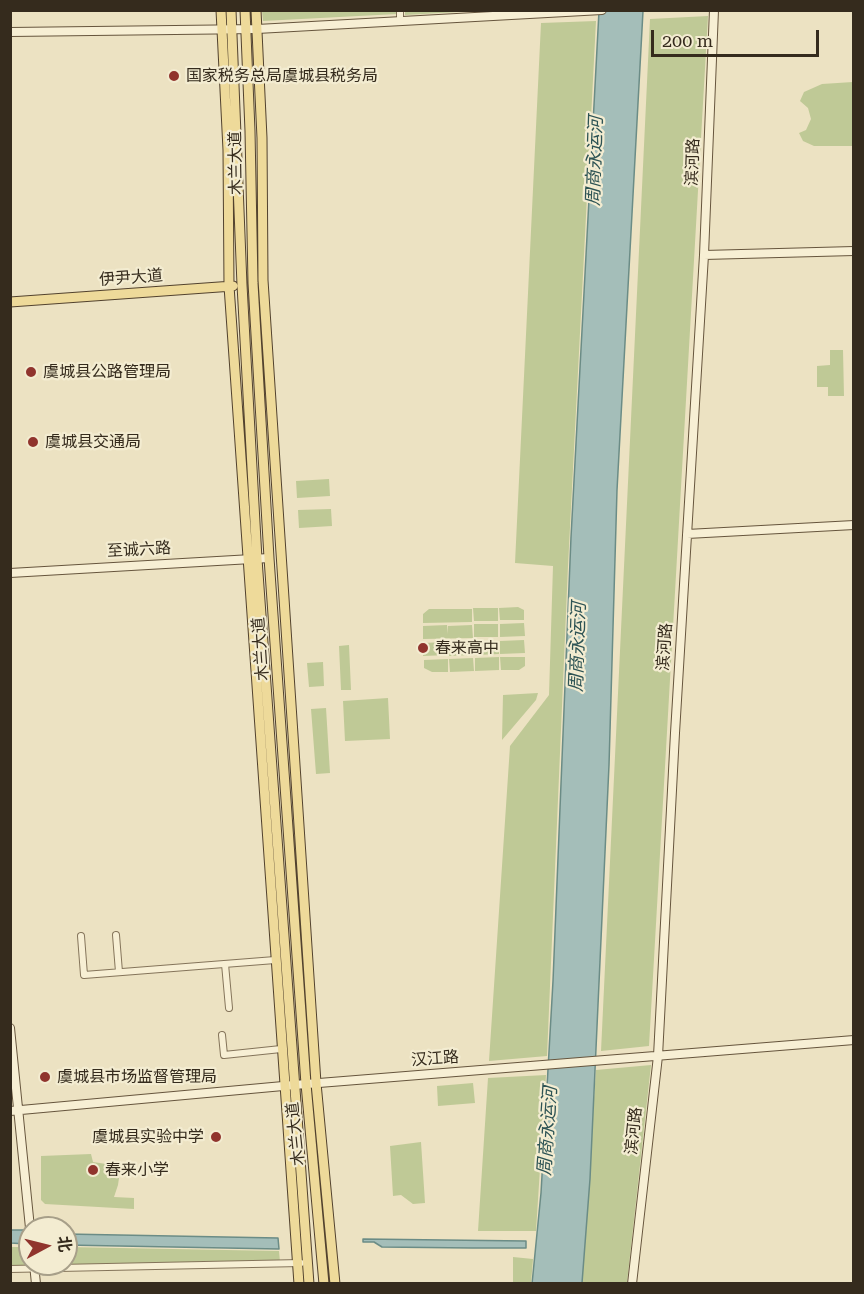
<!DOCTYPE html>
<html>
<head>
<meta charset="utf-8">
<style>
  body { margin:0 }
  #map { position:relative; width:864px; height:1294px; overflow:hidden; background:#ece2c2; font-family:"Roboto Serif","Noto Sans SC",serif }
  canvas { display:block }
  .frame { position:absolute; inset:0; border:12px solid #352b1d; pointer-events:none }
  .north { position:absolute; left:18px; top:1216px; width:60px; height:60px; box-sizing:border-box; background:#f3ecd1; border:2px solid #a79f89; border-radius:50%; rotate:83deg; font-size:16px; font-weight:700; line-height:24px; text-align:center; color:#352b1d }
  .north::after { content:''; display:block; margin:auto; width:21px; height:27px; background:#90342d; clip-path:polygon(50% 0,100% 100%,50% 72%,0 100%) }
  .scale { position:absolute; left:651px; top:30px; width:168px; height:27px; box-sizing:border-box; border:3px solid #352b1d; border-top:0; padding-left:8px; font-size:18px; line-height:21px; white-space:nowrap; color:#352b1d; -webkit-text-stroke:4px #f3ecd1; paint-order:stroke }
</style>
</head>
<body>
<div id="map">
<canvas width="864" height="1294"></canvas>
<div class="frame"></div>
<div class="north">北</div>
<div class="scale">200 m</div>
</div>
<script>
const context = document.querySelector('canvas').getContext('2d');
context.lineJoin = 'round';
function fill(path, color) {
  context.fillStyle = color;
  context.fill(path, 'evenodd');
}
function shape(rows) {
  const path = new Path2D();
  for (const r of rows) {
    path.moveTo(r[0], r[1]);
    for (let i = 2; i < r.length; i += 2) path.lineTo(r[i], r[i + 1]);
  }
  return path;
}
function stroke(path, color, width, dash) {
  context.strokeStyle = color;
  context.lineWidth = width;
  context.lineCap = dash ? 'butt' : 'round';
  context.setLineDash(dash || []);
  context.stroke(path);
}
function drawText(font, color, halo, rows, align = 'center') {
  context.font = font + ' "Roboto Serif","Noto Sans SC",serif';
  context.lineWidth = 4.5;
  context.setLineDash([]);
  context.textBaseline = 'middle';
  context.strokeStyle = halo;
  context.fillStyle = color;
  for (const [text, x, y, turn = 0] of rows) {
    context.save();
    context.translate(x, y);
    context.rotate((+turn || 0) * Math.PI / 180);
    context.textAlign = isNaN(turn) ? turn : align;
    if (halo) context.strokeText(text, 0, 0);
    context.fillText(text, 0, 0);
    context.restore();
  }
}
fill(shape([
  [397,11,397,14,263,21,262,11],
  [405,11,405,10,476,11,405,15],
  [708,16,649,1046,601,1051,650,19],
  [596,21,568,566,547,1056,489,1061,510,746,549,695,553,566,515,563,541,23],
  [853,82,853,146,814,146,803,141,799,133,806,130,811,119,808,108,800,101,804,92,822,84],
  [830,350,843,350,844,396,828,396,828,387,817,387,817,366,830,365],
  [329,479,330,496,297,498,296,481],
  [331,509,332,526,299,528,298,510],
  [518,607,524,610,524,620,500,620,499,608],
  [473,608,498,608,498,621,474,621],
  [429,609,472,609,472,622,423,623,423,614],
  [524,623,525,636,500,637,500,624],
  [498,624,498,637,474,637,474,624],
  [447,625,448,634,448,626,472,625,473,638,423,639,423,626],
  [524,640,525,653,500,654,500,641],
  [498,641,499,654,475,655,474,642],
  [447,642,448,655,423,656,423,643],
  [473,642,473,655,449,656,449,643],
  [349,645,351,690,341,690,339,646],
  [499,657,499,670,475,671,475,658],
  [500,657,525,657,525,666,519,670,501,670],
  [473,658,474,671,450,672,449,659],
  [448,659,448,672,432,672,424,668,424,660],
  [323,662,324,686,309,687,307,663],
  [538,693,536,700,502,740,503,695],
  [388,698,390,739,345,741,343,701],
  [326,708,330,773,316,774,311,709],
  [651,1065,627,1283,581,1284,596,1070],
  [546,1075,536,1231,478,1231,488,1078],
  [473,1083,475,1103,438,1106,437,1086],
  [421,1142,425,1203,413,1204,401,1195,393,1196,390,1146],
  [91,1154,93,1162,106,1164,115,1168,119,1178,118,1185,114,1197,134,1198,134,1209,45,1204,41,1200,41,1156],
  [11,1247,26,1247,27,1266,11,1266],
  [66,1247,279,1251,280,1262,41,1266,41,1264,66,1264],
  [513,1257,533,1259,531,1283,513,1283]
]), '#bfc996');
const water = shape([
  [599,11,643,11,617,490,609,765,590,1179,582,1283,532,1284,541,1193,553,981,571,537,599,11],
  [11,1230,25,1230,26,1244,11,1243,11,1230],
  [66,1234,278,1238,279,1249,66,1245,66,1234],
  [363,1239,526,1241,526,1248,472,1248,382,1247,374,1242,363,1242,363,1239]
]);
fill(water, '#a4beb9');
stroke(water, '#6b8c86', 1.5);
const street = shape([
  [400,10,400,22],
  [116,935,119,972],
  [81,936,84,975,275,960],
  [225,964,229,1008],
  [222,1035,224,1055,281,1049],
  [10,1269,301,1263]
]);
const secondary = shape([
  [10,32,257,29,602,10],
  [704,255,854,251],
  [687,534,854,525],
  [10,573,269,558],
  [10,1028,30,1228],
  [10,1111,294,1085,854,1040],
  [34,1264,36,1284],
  [632,1284,658,1056,675,733,704,255,714,10]
]);
const primary = shape([
  [221,10,228,150,229,286,299,1284],
  [231,10,242,285,257,559,309,1284],
  [245,10,250,131,253,283,269,558,306,1084,324,1284],
  [256,10,262,138,263,280,316,1083,335,1284],
  [10,302,233,286]
]);
stroke(street, '#84745a', 8);
stroke(secondary, '#66553d', 10);
stroke(primary, '#52422e', 11);
stroke(street, '#f7efd4', 6);
stroke(secondary, '#f7efd4', 8);
stroke(primary, '#eeda9a', 9);
for (const [x, y, r, color] of [
  [174,76,6,"#90342d"],
  [31,372,6,"#90342d"],
  [33,442,6,"#90342d"],
  [423,648,6,"#90342d"],
  [45,1077,6,"#90342d"],
  [216,1137,6,"#90342d"],
  [93,1170,6,"#90342d"]
]) {
  const dot = new Path2D();
  dot.arc(x, y, r, 0, 2 * Math.PI);
  context.fillStyle = color;
  context.fill(dot);
  stroke(dot, '#f3ecd1', 2);
}
drawText('16px', '#352b1d', '#f3ecd1', [
  ["国家税务总局虞城县税务局",186,76],
  ["虞城县公路管理局",43,372],
  ["虞城县交通局",45,442],
  ["春来高中",435,648],
  ["虞城县市场监督管理局",57,1077],
  ["虞城县实验中学",204,1137,"right"],
  ["春来小学",105,1170]
], 'left');
drawText('16px', '#352b1d', '#f3ecd1', [
  ["滨河路",693,162,-88],
  ["木兰大道",236,163,-91],
  ["伊尹大道",131,278,-4],
  ["至诚六路",139,550,-3],
  ["滨河路",665,647,-86],
  ["木兰大道",261,649,-94],
  ["汉江路",435,1059,-4],
  ["滨河路",634,1131,-84],
  ["木兰大道",296,1134,-96]
]);
drawText('italic 18px', '#2d5354', '#f3ecd1', [
  ["周商永运河",595,161,-88],
  ["周商永运河",578,647,-88],
  ["周商永运河",548,1131,-86]
]);
</script>
</body>
</html>
